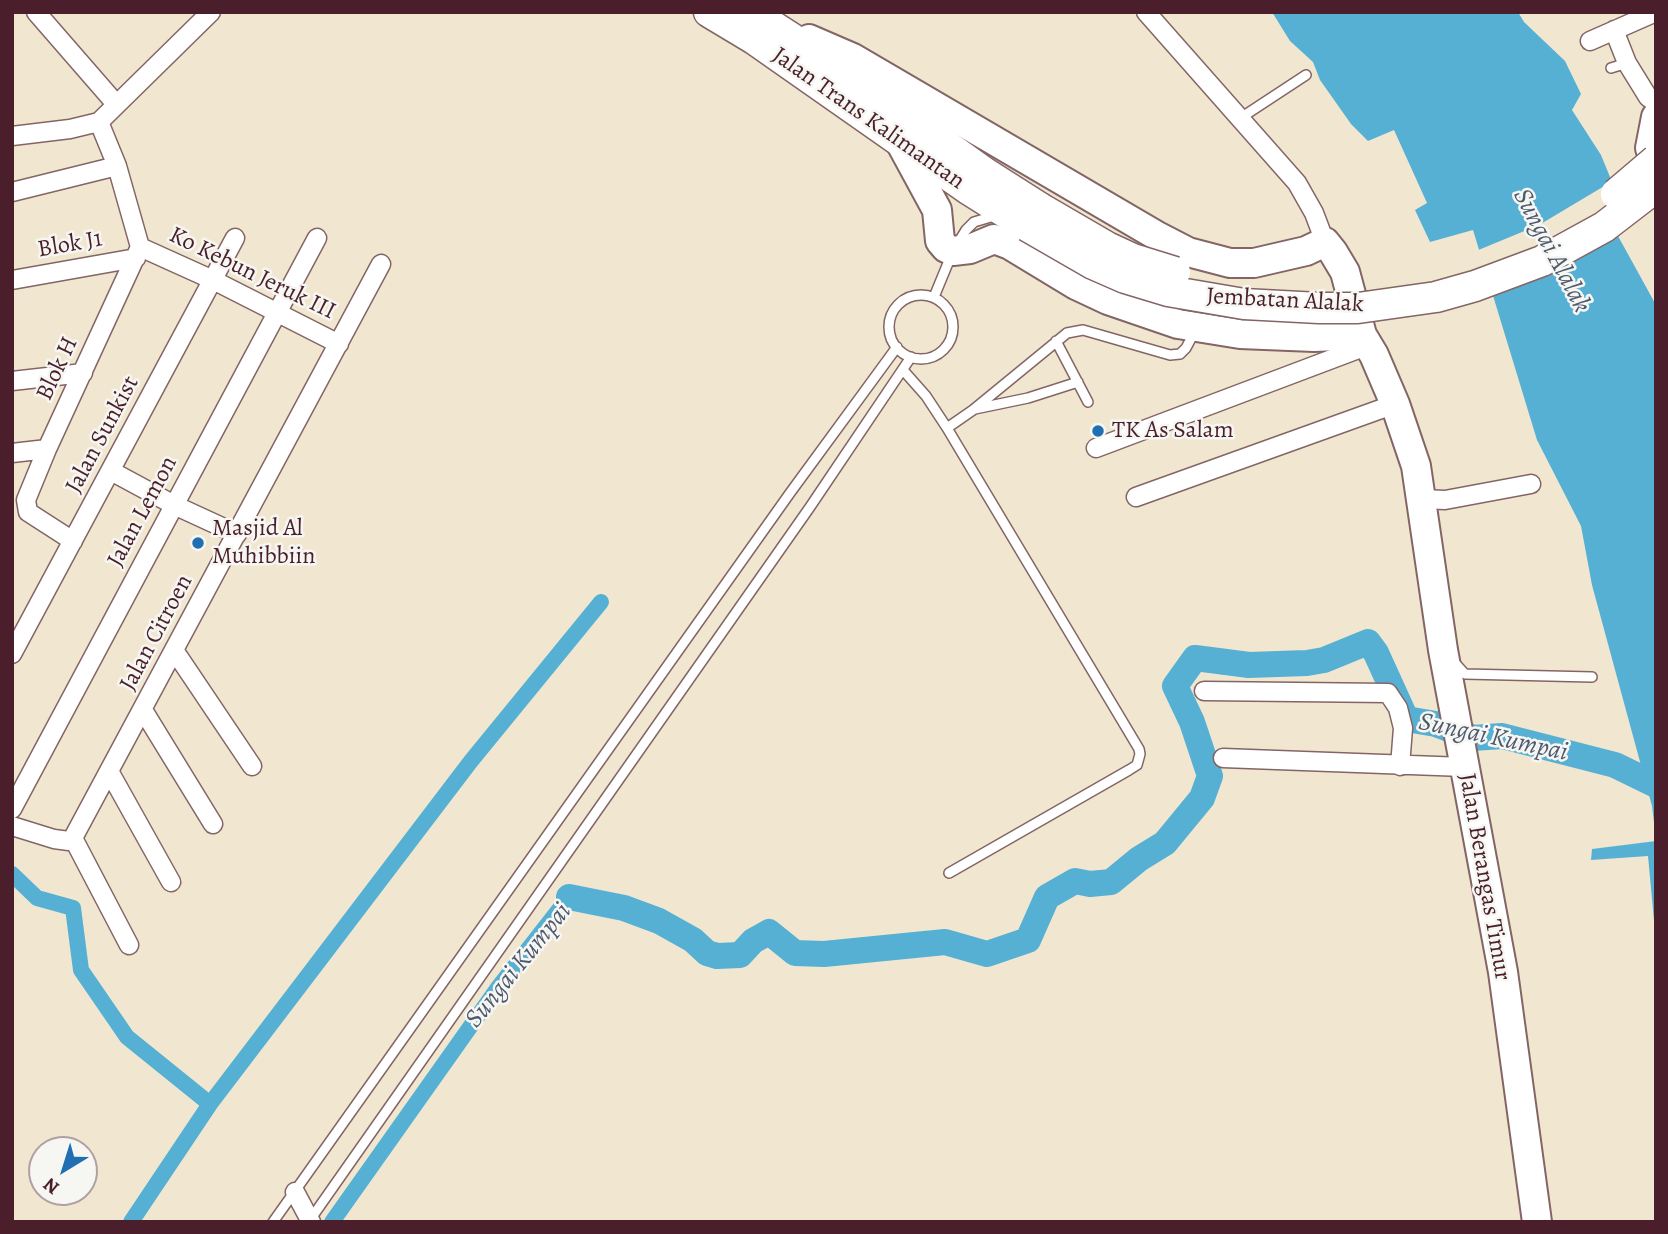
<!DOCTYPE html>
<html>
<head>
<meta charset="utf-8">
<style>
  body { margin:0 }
  #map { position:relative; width:1668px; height:1234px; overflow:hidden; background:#f1e7d1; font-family:Alegreya,serif }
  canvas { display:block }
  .frame { position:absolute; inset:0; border:14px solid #4a1f2b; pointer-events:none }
  .north { position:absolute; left:28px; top:1136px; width:70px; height:70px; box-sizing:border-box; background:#f6f6f2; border:2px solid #b1a0a2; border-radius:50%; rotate:218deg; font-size:19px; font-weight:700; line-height:28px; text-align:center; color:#4a1f2b }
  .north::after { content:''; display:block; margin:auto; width:24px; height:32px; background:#1f6fb2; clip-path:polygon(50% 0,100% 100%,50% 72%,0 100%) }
</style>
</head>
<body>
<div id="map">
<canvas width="1668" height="1234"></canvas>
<div class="frame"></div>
<div class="north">N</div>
</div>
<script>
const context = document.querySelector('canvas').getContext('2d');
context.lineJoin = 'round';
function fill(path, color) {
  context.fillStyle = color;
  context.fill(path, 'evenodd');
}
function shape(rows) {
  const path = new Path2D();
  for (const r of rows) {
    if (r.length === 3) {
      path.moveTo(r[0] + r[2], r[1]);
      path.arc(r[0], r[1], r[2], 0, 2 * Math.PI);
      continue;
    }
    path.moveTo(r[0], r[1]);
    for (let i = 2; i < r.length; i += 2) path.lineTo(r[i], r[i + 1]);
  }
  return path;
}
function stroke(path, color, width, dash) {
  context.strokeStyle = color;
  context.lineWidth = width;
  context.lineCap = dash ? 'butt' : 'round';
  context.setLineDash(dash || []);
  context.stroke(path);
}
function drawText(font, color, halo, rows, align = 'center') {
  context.font = font + ' Alegreya,serif';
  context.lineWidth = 5;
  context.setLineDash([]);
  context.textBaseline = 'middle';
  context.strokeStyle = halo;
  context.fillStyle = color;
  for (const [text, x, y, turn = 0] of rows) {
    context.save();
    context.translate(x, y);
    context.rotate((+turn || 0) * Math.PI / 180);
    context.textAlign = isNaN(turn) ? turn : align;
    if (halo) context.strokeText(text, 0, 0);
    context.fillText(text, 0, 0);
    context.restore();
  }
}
fill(shape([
  [1272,12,1518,12,1524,22,1565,61,1581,94,1572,110,1601,155,1610,177,1618,236,1656,305,1656,839,1652,806,1592,585,1581,526,1537,440,1473,230,1430,242,1415,210,1427,203,1394,130,1368,141,1351,124,1320,80,1313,62,1290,41],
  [1656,841,1656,942,1648,856,1591,860,1592,849]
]), '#55b0d3');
fill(shape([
  [1606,185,1621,230,1490,295,1476,251,1539,225]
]), '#f1e7d1');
stroke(shape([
  [12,874,37,898,73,908,81,970,127,1037,210,1104],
  [131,1222,210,1104,471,761,601,602],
  [332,1222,497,989,569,897]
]), '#55b0d3', 16);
stroke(shape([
  [569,897,624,908,659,921,693,940,707,953,717,956,740,955,753,941,769,932,795,953,824,954,945,942,987,954,1028,940,1047,897,1075,881,1090,884,1111,882,1139,859,1165,843,1202,798,1210,776,1192,722,1175,686,1195,658,1249,665,1307,663,1324,660,1368,642,1376,653,1406,719,1436,724,1473,738,1502,736,1615,765,1656,785]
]), '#55b0d3', 26);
const service = shape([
  [1611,68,1627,63],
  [1239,119,1306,75],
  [921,327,32],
  [934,297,953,251,966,230,974,222,994,216],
  [1056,341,1088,402],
  [903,370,926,396,947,428,1139,749,1140,754,1137,765,1129,770,949,873],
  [975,409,1028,398,1078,382],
  [947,428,973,410,1067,333,1083,330,1170,355,1180,354,1186,348,1195,331],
  [1454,662,1465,674,1592,677],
  [310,1220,810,507,911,357],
  [273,1222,790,493,897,347]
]);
const minor = shape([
  [36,12,116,104],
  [1146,12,1297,183,1314,213,1325,242],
  [1614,30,1627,63,1648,97,1656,103],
  [1590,41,1656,12],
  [99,122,117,166,140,247,213,280,339,344],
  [99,122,211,12],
  [12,136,70,129,99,122],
  [12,192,117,166],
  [12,280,136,258],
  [12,381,83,373],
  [1096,448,1369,345],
  [12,453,47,449],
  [111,471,174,505,237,534],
  [1136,497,1395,404],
  [1422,499,1445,500,1531,484],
  [73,541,28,512,26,500,47,449,140,247],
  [174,650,252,766],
  [12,654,235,238],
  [1204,691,1388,693,1398,708,1403,728,1400,766],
  [143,710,213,824],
  [1223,758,1464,767],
  [109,771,171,882],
  [12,809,317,238],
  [12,826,54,839,69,841,73,838,129,945],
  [73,838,381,264],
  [295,1192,311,1222]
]);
const primary = shape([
  [809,39,853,58,1159,237,1188,252,1230,263,1254,263,1306,251,1325,242,1333,252,1345,272,1362,335,1374,355,1395,404,1416,466,1443,650,1503,972,1537,1222],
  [1656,117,1650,148,1656,168],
  [899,140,937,210,940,241,946,248,953,251,970,249,994,239,1010,245,1076,285,1108,300,1178,324,1240,334,1314,337,1362,335]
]);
const trunk = shape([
  [709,12,754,39,968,189,1027,226],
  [751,12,844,72,985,173,1040,208]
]);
stroke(service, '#846565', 12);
stroke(minor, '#846565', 21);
stroke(primary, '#846565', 32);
stroke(trunk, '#846565', 33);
stroke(service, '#fff', 9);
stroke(minor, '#fff', 18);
stroke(primary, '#fff', 28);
stroke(trunk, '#fff', 30);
const trunkBridge = shape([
  [1616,194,1656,160],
  [1040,208,1107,247,1133,259,1175,272],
  [1027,226,1093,264,1125,278,1168,291,1244,304,1319,308,1358,308,1436,297,1475,286,1542,261,1604,227,1656,187]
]);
stroke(trunkBridge, '#846565', 33, []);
stroke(trunkBridge, '#fff', 30);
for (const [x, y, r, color] of [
  [1098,431,7,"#1f6fb2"],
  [198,543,7,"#1f6fb2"]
]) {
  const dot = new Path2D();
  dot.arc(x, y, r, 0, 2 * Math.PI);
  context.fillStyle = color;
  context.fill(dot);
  stroke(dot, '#f6f6f2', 2.5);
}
drawText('24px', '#4a1f2b', '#f6f6f2', [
  ["Jalan Trans Kalimantan",868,119,35],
  ["Blok J1",70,245,-10],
  ["Ko Kebun Jeruk III",252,274,26],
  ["Jembatan Alalak",1285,301,3],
  ["Blok H",58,369,-65],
  ["Jalan Sunkist",103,435,-62],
  ["Jalan Lemon",143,512,-62],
  ["Jalan Citroen",157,633,-62],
  ["Jalan Berangas Timur",1484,877,80]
]);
drawText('24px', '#4a1f2b', '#f6f6f2', [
  ["TK As Salam",1112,431],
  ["Masjid Al",212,529],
  ["Muhibbiin",212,557]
], 'left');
drawText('italic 26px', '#4e596e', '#f6f6f2', [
  ["Sungai Alalak",1551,251,62],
  ["Sungai Kumpai",1493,738,12],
  ["Sungai Kumpai",519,966,-51]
]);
</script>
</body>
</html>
